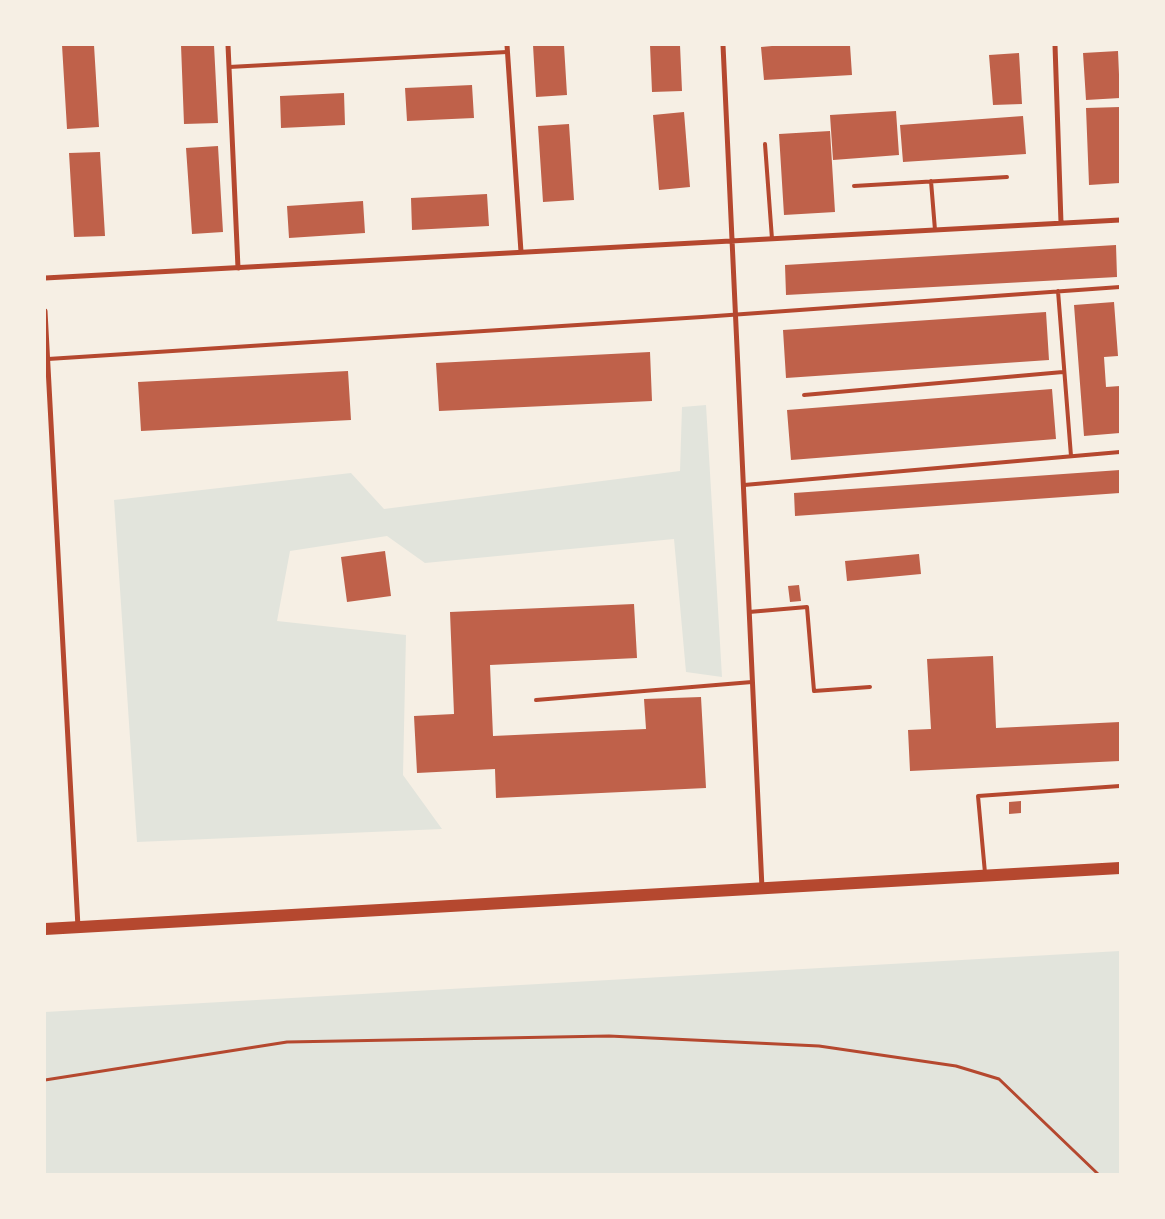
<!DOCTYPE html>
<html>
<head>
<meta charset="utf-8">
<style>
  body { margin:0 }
  #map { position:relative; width:1165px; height:1219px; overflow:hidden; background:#f6efe4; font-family:"IBM Plex Sans",sans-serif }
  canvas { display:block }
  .frame { position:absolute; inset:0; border:46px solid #f6efe4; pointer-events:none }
</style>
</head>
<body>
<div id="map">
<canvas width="1165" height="1219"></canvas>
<div class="frame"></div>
</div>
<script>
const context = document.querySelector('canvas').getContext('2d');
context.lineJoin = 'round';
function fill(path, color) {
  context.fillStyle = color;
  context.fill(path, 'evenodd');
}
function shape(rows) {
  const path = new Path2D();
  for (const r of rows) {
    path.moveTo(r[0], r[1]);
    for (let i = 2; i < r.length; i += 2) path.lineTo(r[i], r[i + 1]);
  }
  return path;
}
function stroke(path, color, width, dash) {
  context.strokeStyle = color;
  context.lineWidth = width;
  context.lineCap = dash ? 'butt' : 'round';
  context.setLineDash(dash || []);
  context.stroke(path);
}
fill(shape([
  [706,405,722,677,686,672,674,539,425,563,387,536,290,551,277,621,406,635,403,775,442,829,137,842,114,500,351,473,384,509,680,471,682,407],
  [1120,951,1120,1174,45,1174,45,1012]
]), '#e2e4dc');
fill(shape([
  [62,45,94,45,99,127,67,129],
  [181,45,214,45,218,123,184,124],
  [533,45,564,45,567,95,536,97],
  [650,45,680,45,682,91,652,92],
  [783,45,850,45,852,75,764,80,761,47],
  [1118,51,1120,98,1086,100,1083,53],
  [1019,53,1022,104,993,105,989,55],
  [472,85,474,118,407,121,405,88],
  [344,93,345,125,281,128,280,96],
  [1120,107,1120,183,1089,185,1086,108],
  [896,111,899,155,833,160,830,115],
  [684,112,690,187,659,190,653,115],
  [1023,116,1026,154,903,162,900,125],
  [569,124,574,200,543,202,538,126],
  [830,131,835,212,784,215,779,134],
  [218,146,223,232,192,234,186,148],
  [100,152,105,236,74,237,69,153],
  [487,194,489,226,412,230,411,198],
  [363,201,365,233,289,238,287,206],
  [1116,245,1117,277,786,295,785,265],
  [1114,302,1118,356,1104,357,1106,387,1120,386,1120,433,1084,436,1074,305],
  [1046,312,1049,360,786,378,783,330],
  [650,352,652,401,439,411,436,363],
  [348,371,351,420,141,431,138,382],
  [1052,389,1056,439,791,460,787,410],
  [1120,470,1120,493,795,516,794,493],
  [385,551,391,596,347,602,341,557],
  [919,554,921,574,847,581,845,561],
  [799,585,801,601,790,602,788,586],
  [634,604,637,658,490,665,493,736,646,729,644,699,701,697,706,788,496,798,495,769,417,773,414,716,454,714,450,612],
  [993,656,996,728,1120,722,1120,761,910,771,908,730,931,729,927,659],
  [1021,801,1021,813,1009,814,1009,802]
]), '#bf614a');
stroke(shape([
  [45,1080,287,1042,609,1036,819,1046,956,1066,999,1079,1098,1174]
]), '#b5482f', 3);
stroke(shape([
  [229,67,507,52],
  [765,144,772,239],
  [931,181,935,230],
  [854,186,1007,177],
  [1058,291,1071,456],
  [48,359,702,317,1120,287],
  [804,395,1063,372],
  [744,485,1120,452],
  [749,612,807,607,814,691,870,687],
  [536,700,752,682],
  [985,873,978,796,1120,786]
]), '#b5482f', 4);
stroke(shape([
  [228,45,238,268],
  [507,45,521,252],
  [723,45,762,888],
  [1055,45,1061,223],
  [45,278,1120,220],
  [45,311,78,927]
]), '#b5482f', 5);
stroke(shape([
  [45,929,1120,868]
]), '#b5482f', 12);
</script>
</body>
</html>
